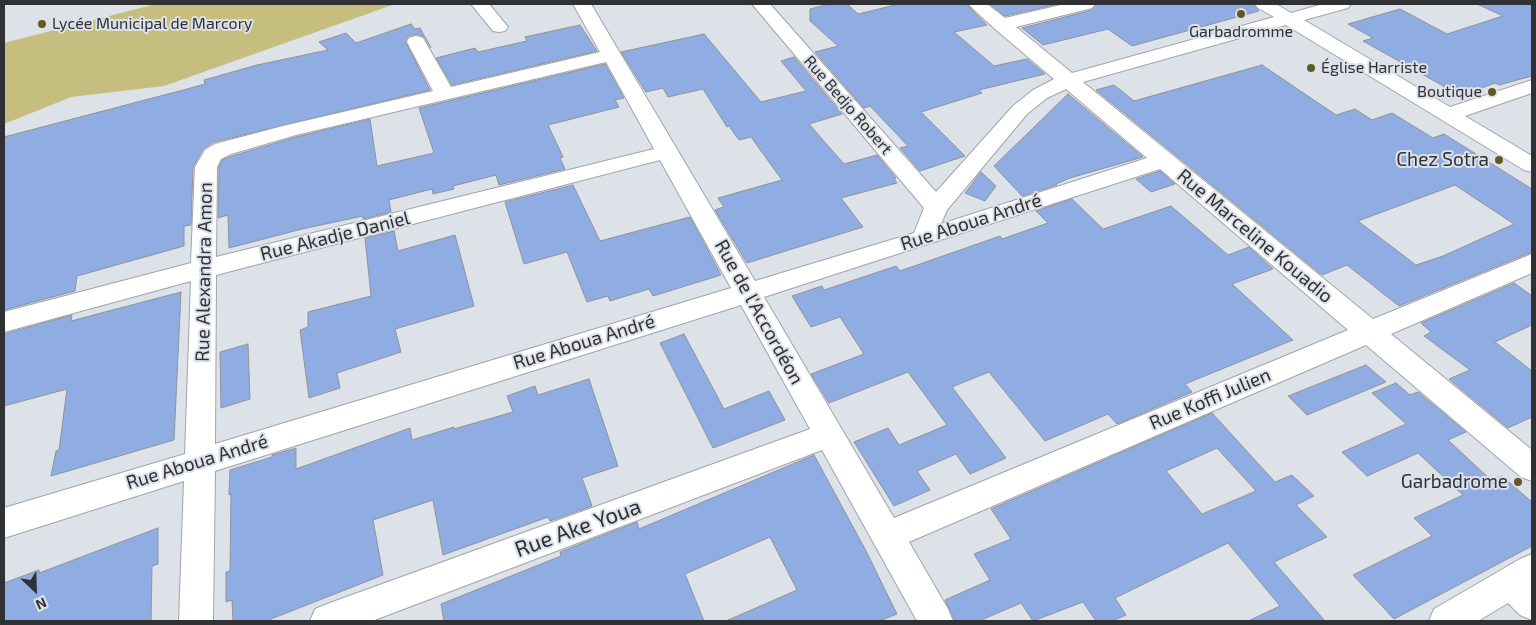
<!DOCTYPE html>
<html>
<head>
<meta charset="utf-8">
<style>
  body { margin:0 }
  #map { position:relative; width:1536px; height:625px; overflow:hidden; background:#dde1e8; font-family:"Exo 2",sans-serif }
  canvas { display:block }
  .frame { position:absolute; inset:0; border:5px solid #2f3134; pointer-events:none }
  .north { position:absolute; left:10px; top:565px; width:50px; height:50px; -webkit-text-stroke:4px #dde1e8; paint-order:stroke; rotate:156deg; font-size:14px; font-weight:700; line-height:20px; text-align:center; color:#2f3134 }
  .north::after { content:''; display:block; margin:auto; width:18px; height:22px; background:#2f3134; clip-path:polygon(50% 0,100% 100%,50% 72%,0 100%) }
</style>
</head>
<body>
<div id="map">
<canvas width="1536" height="625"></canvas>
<div class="frame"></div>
<div class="north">N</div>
</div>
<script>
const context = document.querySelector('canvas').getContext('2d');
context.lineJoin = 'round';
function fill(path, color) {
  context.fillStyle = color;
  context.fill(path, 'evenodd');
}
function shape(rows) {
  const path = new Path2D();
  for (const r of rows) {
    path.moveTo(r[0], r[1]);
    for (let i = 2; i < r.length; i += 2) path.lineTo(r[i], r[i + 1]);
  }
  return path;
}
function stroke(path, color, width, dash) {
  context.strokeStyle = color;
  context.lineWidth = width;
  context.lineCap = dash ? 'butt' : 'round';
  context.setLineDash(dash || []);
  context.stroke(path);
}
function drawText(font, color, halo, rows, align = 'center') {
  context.font = font + ' "Exo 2",sans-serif';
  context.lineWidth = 4;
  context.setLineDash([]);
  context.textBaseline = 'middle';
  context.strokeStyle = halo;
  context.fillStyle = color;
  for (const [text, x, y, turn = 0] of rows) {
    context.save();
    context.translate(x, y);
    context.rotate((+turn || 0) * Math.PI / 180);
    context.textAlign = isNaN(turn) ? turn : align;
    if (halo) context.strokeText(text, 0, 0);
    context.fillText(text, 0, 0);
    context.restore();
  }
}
fill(shape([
  [156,4,395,4,164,86,71,97,4,124,4,43]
]), '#c5be7e');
const building = shape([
  [830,4,847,4,858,14,899,4,966,4,987,25,954,32,994,66,1027,59,1045,74,979,90,982,93,921,112,965,156,920,171,900,148,908,146,870,106,864,108,815,52,838,46,810,21,810,9,830,4],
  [990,4,1058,4,1005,16,990,4],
  [1097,4,1253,4,1259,11,1132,46,1108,29,1043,45,1022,28,1092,10,1097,4],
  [1477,4,1532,4,1532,76,1499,85,1495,83,1461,96,1363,41,1373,38,1348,24,1400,9,1447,34,1503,16,1477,4],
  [411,24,415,29,420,28,431,48,425,37,417,34,408,36,405,41,430,90,214,142,203,149,193,167,191,225,184,226,184,246,77,276,75,291,4,310,4,137,187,89,205,84,204,80,257,65,328,50,319,42,346,33,356,43,411,24],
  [580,25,597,51,452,85,436,58,475,48,478,52,527,41,525,37,580,25],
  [704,34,761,102,806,91,781,61,794,57,842,114,809,124,844,164,877,155,896,178,894,179,897,183,841,198,863,227,747,263,715,210,724,207,718,198,782,180,751,137,739,140,729,126,727,127,703,89,668,97,663,88,646,92,621,52,704,34],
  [605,64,624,98,615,100,619,107,548,125,563,157,560,158,565,169,499,185,496,175,453,186,454,189,433,194,432,189,389,200,391,212,363,219,363,216,302,229,229,248,228,215,218,218,219,167,222,160,232,156,296,137,370,119,377,166,434,153,419,108,605,64],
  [1262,65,1336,115,1355,109,1372,120,1392,113,1433,138,1444,134,1532,189,1532,252,1399,306,1347,265,1322,275,1096,90,1114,85,1134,101,1262,65],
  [1455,185,1514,224,1443,256,1416,265,1358,221,1455,185],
  [1068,94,1143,157,1070,178,1056,184,1057,185,1022,196,994,166,1068,94],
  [1160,171,1175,184,1151,192,1136,179,1160,171],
  [981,172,996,186,985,201,965,193,981,172],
  [573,185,600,241,690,217,721,275,653,296,649,289,610,301,608,296,587,302,567,252,524,264,505,202,573,185],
  [1072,199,1103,229,1171,206,1228,255,1249,247,1273,269,1232,284,1293,340,1185,384,1192,392,1117,424,1108,414,1045,441,989,372,952,387,1006,458,970,474,956,454,917,471,930,490,894,506,854,442,888,428,899,445,947,425,908,372,829,403,811,374,864,354,840,317,811,327,792,296,822,286,824,290,896,266,900,271,1000,236,1002,239,1048,223,1036,211,1072,199],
  [394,231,398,251,455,235,474,306,395,329,401,352,337,373,340,388,309,398,300,330,308,327,308,312,371,296,365,238,394,231],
  [1514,283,1532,296,1532,325,1495,342,1532,371,1532,417,1508,428,1449,379,1470,370,1424,336,1431,332,1421,323,1514,283],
  [181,292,174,440,51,476,56,451,59,450,67,389,4,406,4,334,72,315,71,321,181,292],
  [684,334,724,409,769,391,785,420,713,448,660,343,684,334],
  [248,344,250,399,221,408,220,352,248,344],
  [1366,365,1386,382,1307,415,1288,396,1366,365],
  [589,379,618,466,582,478,592,506,550,521,548,517,443,555,433,500,373,520,383,575,266,621,233,621,232,600,226,602,226,572,230,571,231,494,229,495,230,470,272,457,272,455,296,448,296,469,410,428,412,440,454,427,454,429,513,412,507,396,535,386,538,395,589,379],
  [1396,383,1410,395,1418,392,1466,432,1448,440,1492,481,1502,476,1532,502,1532,546,1394,619,1353,575,1432,536,1414,518,1463,495,1418,453,1367,476,1342,452,1406,424,1372,393,1396,383],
  [1212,413,1275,482,1292,475,1314,496,1296,505,1327,537,1274,562,1325,621,1248,621,1280,606,1228,543,1115,598,1126,615,1112,621,1096,621,1083,602,1033,621,1021,603,979,621,955,621,945,600,990,580,974,554,1011,539,991,509,1212,413],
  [1217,448,1256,491,1202,514,1166,471,1217,448],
  [814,455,865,549,897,614,879,621,726,621,797,590,770,537,685,574,704,621,444,621,441,604,561,556,560,552,637,522,639,529,814,455],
  [158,528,158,564,152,566,151,621,4,621,4,583,39,570,39,573,158,528]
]);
fill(building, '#90ade3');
stroke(building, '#8f9299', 1);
const minor = shape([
  [471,4,489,4,508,27,505,31,499,32,493,31,471,4],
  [573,4,591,4,755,281,914,233,924,208,752,4,770,4,936,192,1013,106,1033,90,1054,79,995,29,968,4,987,4,1005,18,1065,4,1095,4,1092,8,1016,27,1072,73,1274,17,1258,8,1255,4,1276,4,1291,13,1323,4,1351,4,1348,8,1304,20,1450,107,1532,80,1532,93,1465,116,1532,156,1532,172,1524,170,1286,25,1083,82,1373,319,1532,254,1532,273,1391,334,1532,450,1532,481,1521,477,1366,345,909,542,948,609,953,621,917,621,822,450,372,621,310,621,315,609,327,604,810,429,741,305,215,471,213,621,179,621,184,481,4,538,4,508,185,454,191,281,4,332,4,312,191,263,195,167,205,150,215,144,283,126,433,91,407,42,409,38,416,36,423,38,451,87,600,52,573,4],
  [606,62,654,149,216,257,217,167,221,159,231,154,296,135,606,62],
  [1066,89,1147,158,941,224,947,210,1027,114,1047,98,1066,89],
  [660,160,731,288,215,444,216,275,660,160],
  [1160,169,1348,330,894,518,764,297,1160,169],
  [1532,554,1532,620,1520,615,1508,603,1478,621,1429,621,1434,609,1520,559,1532,554]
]);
stroke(minor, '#a0a4ab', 2);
fill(minor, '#fff');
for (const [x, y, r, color] of [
  [1241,14,5,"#605926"],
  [42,24,5,"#605926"],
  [1311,68,5,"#605926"],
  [1492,92,5,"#605926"],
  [1499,160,5,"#605926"],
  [1518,482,5,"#605926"]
]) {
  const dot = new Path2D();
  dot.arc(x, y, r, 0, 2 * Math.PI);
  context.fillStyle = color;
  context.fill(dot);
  stroke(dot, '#dde1e8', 2);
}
drawText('16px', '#2f3134', '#dde1e8', [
  ["Lycée Municipal de Marcory",52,24],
  ["Garbadromme",1241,32,"center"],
  ["Église Harriste",1321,68],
  ["Boutique",1482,92,"right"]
], 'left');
drawText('16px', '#2f3134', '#dde1e8', [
  ["Rue Bedjo Robert",848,105,49]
]);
drawText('19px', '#2f3134', '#dde1e8', [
  ["Chez Sotra",1489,160],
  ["Garbadrome",1508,482]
], 'right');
drawText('19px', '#2f3134', '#dde1e8', [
  ["Rue Aboua André",971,222,-18],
  ["Rue Akadje Daniel",335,236,-14],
  ["Rue Marceline Kouadio",1255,236,40],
  ["Rue Alexandra Amon",204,272,-89],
  ["Rue de l'Accordéon",759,312,61],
  ["Rue Aboua André",584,342,-17],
  ["Rue Koffi Julien",1210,399,-23],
  ["Rue Aboua André",197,462,-17]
]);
drawText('22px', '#2f3134', '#dde1e8', [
  ["Rue Ake Youa",578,528,-20]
]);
</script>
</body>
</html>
